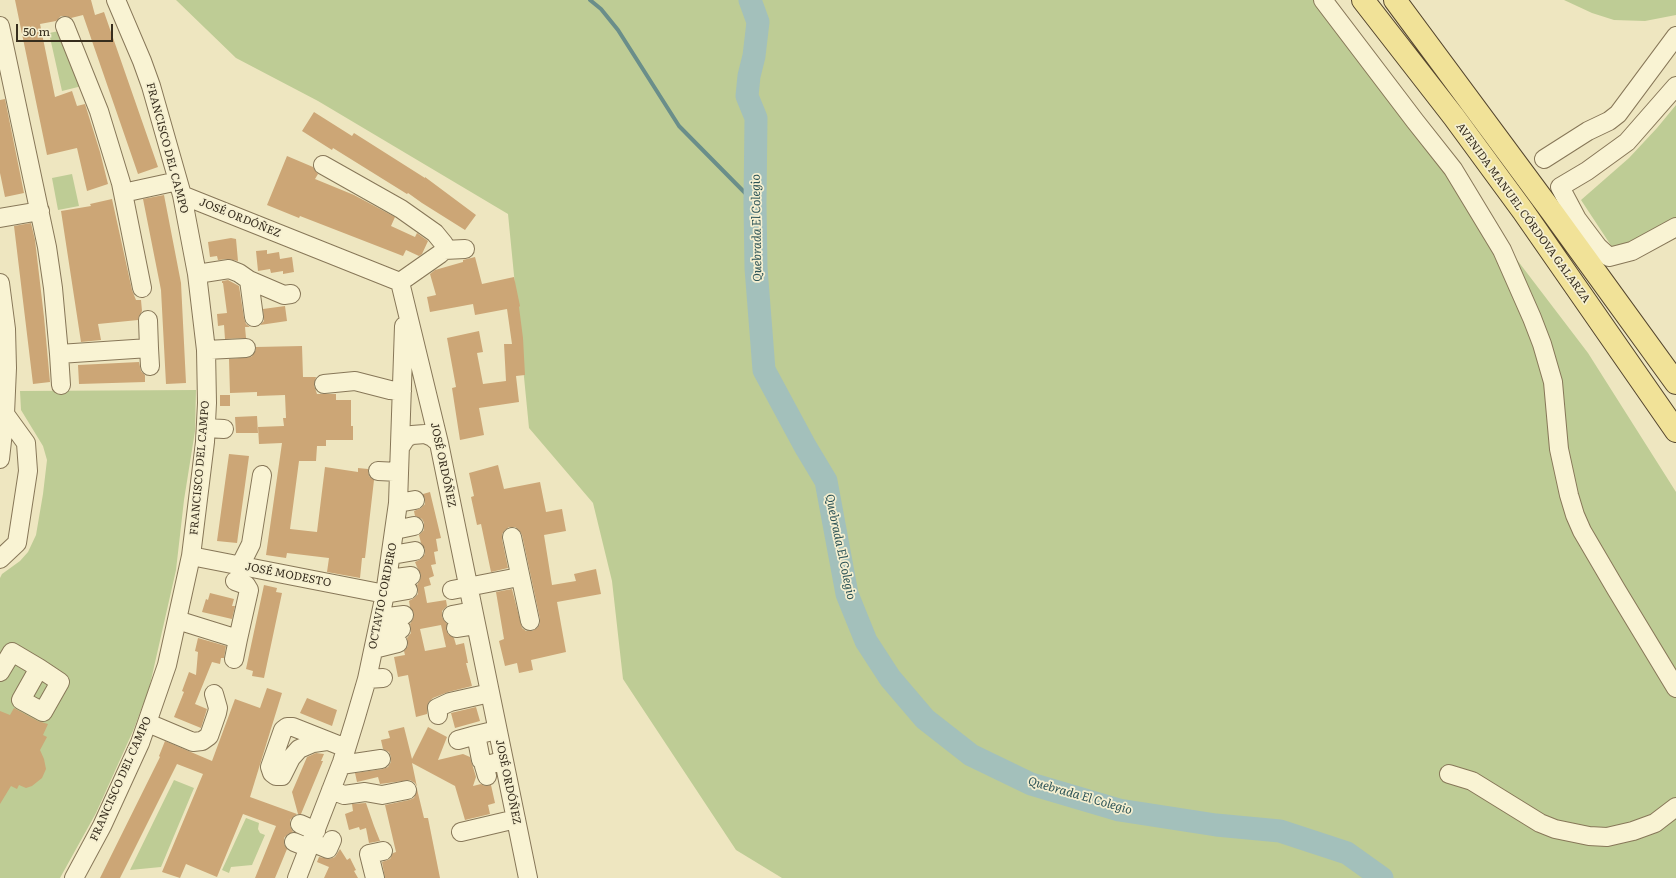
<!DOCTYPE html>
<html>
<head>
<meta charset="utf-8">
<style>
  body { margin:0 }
  #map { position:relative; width:1676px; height:878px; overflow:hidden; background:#eee6c0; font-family:Literata,serif }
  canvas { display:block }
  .scale { position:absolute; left:16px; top:24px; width:97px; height:18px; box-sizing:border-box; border:2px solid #362d1d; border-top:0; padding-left:5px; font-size:12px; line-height:14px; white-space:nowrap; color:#362d1d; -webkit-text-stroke:3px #f5efd0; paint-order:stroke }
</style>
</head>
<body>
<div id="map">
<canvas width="1676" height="878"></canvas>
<div class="scale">50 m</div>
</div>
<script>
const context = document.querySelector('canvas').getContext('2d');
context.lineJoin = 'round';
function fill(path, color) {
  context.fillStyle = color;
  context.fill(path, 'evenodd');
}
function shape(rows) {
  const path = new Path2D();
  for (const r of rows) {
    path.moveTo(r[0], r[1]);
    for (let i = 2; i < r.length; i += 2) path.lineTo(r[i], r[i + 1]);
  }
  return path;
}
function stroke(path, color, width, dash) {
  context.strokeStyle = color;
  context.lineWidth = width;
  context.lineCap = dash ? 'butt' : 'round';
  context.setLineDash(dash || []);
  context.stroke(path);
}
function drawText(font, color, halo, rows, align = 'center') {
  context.font = font + ' Literata,serif';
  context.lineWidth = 3.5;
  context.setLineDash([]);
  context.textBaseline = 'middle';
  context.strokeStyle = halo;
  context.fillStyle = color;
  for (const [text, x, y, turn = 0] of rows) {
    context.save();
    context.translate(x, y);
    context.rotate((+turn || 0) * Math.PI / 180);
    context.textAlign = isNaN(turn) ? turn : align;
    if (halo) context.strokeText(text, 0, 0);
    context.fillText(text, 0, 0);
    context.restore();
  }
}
fill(shape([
  [176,0,1319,0,1588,353,1676,492,1676,878,782,878,736,850,623,679,612,581,593,503,529,428,508,214,318,101,236,58],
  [1564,0,1676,0,1676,15,1645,21,1614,20,1592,13],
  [59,31,82,86,62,91,49,33],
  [1676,105,1676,218,1614,250,1581,200,1629,158,1657,128],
  [72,174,79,206,58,210,52,178],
  [196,390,195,431,184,500,176,570,149,689,133,731,96,813,60,878,0,878,0,578,2,574,20,561,28,552,36,535,43,494,47,460,43,446,21,410,20,391],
  [174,780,194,788,161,867,130,870],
  [246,818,259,823,258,829,260,833,265,835,252,865,231,867,229,873,222,870]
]), '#becc95');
stroke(shape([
  [590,0,601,9,618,30,679,126,755,203]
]), '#6a8e8a', 4);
stroke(shape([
  [750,0,758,22,754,56,749,76,747,96,756,118,755,203,756,268,764,370,805,446,826,481,847,594,866,641,890,678,925,719,971,755,1031,784,1119,810,1216,825,1280,831,1347,853,1382,878]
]), '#a3c0bb', 23);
fill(shape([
  [15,0,91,0,95,15,104,12,158,167,138,174,83,15,71,18,66,16,61,16,56,21,40,24,55,97,72,91,77,106,85,104,100,152,108,184,87,191,77,148,47,155],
  [5,99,24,193,5,197,0,173,0,100],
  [314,112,352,136,354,133,425,178,425,177,476,215,465,230,422,203,408,193,407,194,333,148,332,150,302,131],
  [287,156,313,167,318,174,315,179,354,195,395,217,391,226,415,237,417,233,428,241,422,254,419,256,406,250,403,256,300,216,299,218,267,205],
  [164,195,181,283,186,383,166,384,161,290,143,199],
  [112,199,132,290,136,300,141,300,142,311,138,320,98,324,101,340,81,342,61,211,91,206,90,204],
  [31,223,35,240,44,317,50,382,33,384,14,226],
  [231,238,236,239,238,261,228,259,218,260,217,256,210,257,208,242],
  [267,250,267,254,279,252,280,259,292,257,294,272,283,274,283,271,271,273,270,269,258,271,256,251],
  [475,257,482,284,514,277,520,306,519,307,523,338,525,375,516,376,519,402,479,408,484,435,460,440,452,388,456,387,447,338,479,331,483,352,477,353,483,384,506,381,504,344,512,344,507,309,475,315,473,304,430,312,427,297,436,295,430,274,435,270,463,262,463,260],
  [228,280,239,286,244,318,246,324,250,327,245,327,246,338,225,339,224,325,218,326,217,314,227,313,223,283,222,283,222,281],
  [285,306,287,321,260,325,264,321,263,309],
  [302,346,303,377,316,377,314,385,317,394,336,394,336,400,351,400,351,426,353,426,353,440,326,440,326,446,317,446,316,461,299,461,290,529,317,532,325,467,358,472,358,468,368,469,369,476,374,480,365,558,362,558,360,578,327,572,329,558,287,553,286,558,266,555,282,443,259,444,258,427,284,426,283,418,286,418,285,395,257,396,257,392,230,393,229,359,251,357,255,352,256,347],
  [139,362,141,371,145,375,145,382,79,384,78,365],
  [220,395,230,395,230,406,220,406],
  [257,416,258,433,236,433,235,417],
  [229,454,249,456,237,543,217,541],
  [498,465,504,489,540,482,546,512,562,509,566,531,544,535,552,585,576,581,574,574,596,569,601,594,557,602,566,652,531,660,533,670,519,673,517,663,505,666,499,641,504,639,496,592,512,589,522,628,526,631,532,631,537,628,540,624,540,619,522,535,519,530,515,527,509,527,505,530,502,534,502,539,508,568,491,572,481,524,477,525,471,497,474,496,469,473],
  [430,492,441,538,436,539,438,551,434,552,436,564,431,565,434,576,429,578,431,585,424,587,427,603,446,600,447,606,442,611,442,617,447,624,446,629,448,634,454,638,456,645,464,643,468,663,466,663,472,686,448,692,433,698,428,703,427,714,416,717,408,675,398,677,394,657,405,655,404,651,408,646,407,638,411,633,410,624,413,619,414,614,410,607,409,601,414,598,418,594,418,589,417,585,420,580,421,575,417,567,415,562,421,559,425,554,425,549,421,543,419,535,424,530,424,523,422,519,415,516,414,511,421,508,425,504,425,499,423,494],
  [441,625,446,647,425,651,420,629],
  [264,585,277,588,276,592,282,593,264,678,252,676,253,671,246,669],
  [210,593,234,599,232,606,235,606,232,619,202,612,206,599,208,600],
  [198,638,226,646,224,658,221,658,220,664,212,662,195,704,207,709,201,728,174,717,184,692,182,691,189,672,196,675,198,652,195,651],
  [267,688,282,693,250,797,297,814,290,820,290,826,293,832,288,834,284,838,284,844,287,849,275,878,255,878,276,826,243,814,217,877,186,864,180,878,162,872,203,774,177,764,120,878,100,878,160,757,159,756,165,741,212,761,235,699,260,708],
  [307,698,337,710,332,726,300,713],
  [476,707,480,721,455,728,451,713],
  [14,708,38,721,48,724,43,735,47,737,40,750,44,759,46,769,42,778,32,786,26,788,19,785,17,789,11,786,0,804,0,711,10,715],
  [404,727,412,759,428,727,447,737,438,760,463,754,470,757,476,777,473,786,481,784,485,786,491,785,495,803,488,805,490,814,465,820,455,786,412,763,417,787,415,783,410,780,380,784,378,777,357,782,355,773,383,769,388,767,391,762,391,757,389,752,383,749,381,740,390,738,388,731],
  [316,753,324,754,321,761,323,761,301,814,298,814,292,792,307,757],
  [417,789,424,818,428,818,440,878,385,878,382,862,390,859,393,853,396,852,385,805,409,800,414,798],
  [366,803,374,826,380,841,369,843,366,828,360,830,359,827,349,830,345,814,353,811,352,804],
  [340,849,347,860,350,858,356,870,354,871,358,878,324,878,329,867,317,862,319,857,330,859,335,857]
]), '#cca676');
const minor = shape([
  [1323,0,1415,121,1453,169,1502,250,1532,318,1542,344,1553,382,1559,449,1569,495,1575,515,1582,531,1616,589,1676,688],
  [0,26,47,247,53,288,59,354,149,348,148,320],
  [65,26,99,111,121,183,142,288],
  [1676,86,1627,142,1587,171,1560,187,1577,219,1598,247,1609,257,1632,251,1676,227],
  [1544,159,1588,131,1609,121,1618,114,1676,36],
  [323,165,401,209,435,233,444,244,444,250,440,254,400,282],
  [123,193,178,181],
  [182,195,400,282,439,443,528,878],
  [0,218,40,211],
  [444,250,465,249],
  [197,274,229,269,239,273,249,280,284,295,291,294],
  [249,280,254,317],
  [0,283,6,329,7,368,5,414,0,459],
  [149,348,150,366],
  [206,350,246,348],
  [59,354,61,385],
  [324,384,355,381,390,390,402,391],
  [206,428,224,429],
  [401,446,406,438,412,435,425,434,432,437,439,443],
  [378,471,399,472],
  [398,503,415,500],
  [395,530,414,526],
  [512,537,530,621],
  [392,555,415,551],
  [191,556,385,594,408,590],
  [0,559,17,543,28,471,26,443,5,414,2,417],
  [240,566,251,544,262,475],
  [388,579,411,576],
  [452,590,519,577],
  [452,615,473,611],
  [380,618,404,615],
  [177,620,238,639,249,590,246,585,235,581],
  [456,628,475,625],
  [377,632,401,629],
  [374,649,398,643],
  [234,659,238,639],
  [0,672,12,652,39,668,60,682,43,712,21,700,39,668],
  [367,679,383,678],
  [438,715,437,708,450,702,490,693],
  [148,723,193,742,202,741,209,736,217,713,218,708,214,694],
  [458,740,476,735],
  [327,741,313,743,299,749,291,758,282,776,276,776,272,773,270,767,283,730,287,727,293,727,346,748],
  [481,760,476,735,497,730],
  [341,765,381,759],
  [1449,774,1472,781,1540,823,1555,829,1589,836,1607,837,1633,831,1655,823,1676,807],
  [487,776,484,766,502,761],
  [331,790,344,795,365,792,382,795,407,790],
  [300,824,316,831],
  [461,832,516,819],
  [294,842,309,848],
  [311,842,328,849,332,840],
  [74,878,102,826,140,743,167,665,191,556,205,442,207,403,206,350,197,274,182,195,151,86,142,61,116,0],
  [297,878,342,762,355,720,367,679,385,594,398,503,404,326],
  [375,878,369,854,383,851]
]);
const major = shape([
  [1363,0,1454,117,1523,211,1676,431],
  [1395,0,1552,212,1676,383]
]);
stroke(minor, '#877758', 20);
stroke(major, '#54452d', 24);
stroke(minor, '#f9f3d3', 18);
stroke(major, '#f1e298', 22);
drawText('11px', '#362d1d', '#f5efd0', [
  ["FRANCISCO DEL CAMPO",167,148,75],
  ["AVENIDA MANUEL CÓRDOVA GALARZA",1523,213,54],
  ["JOSÉ ORDÓÑEZ",240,218,22],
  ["JOSÉ ORDÓÑEZ",443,465,78],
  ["FRANCISCO DEL CAMPO",200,468,-85],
  ["JOSÉ MODESTO",288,575,11],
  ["OCTAVIO CORDERO",383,596,-79],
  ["FRANCISCO DEL CAMPO",121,779,-66],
  ["JOSÉ ORDÓÑEZ",508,782,78]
]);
drawText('italic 12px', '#2c5356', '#f5efd0', [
  ["Quebrada El Colegio",757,228,-91],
  ["Quebrada El Colegio",840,547,78],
  ["Quebrada El Colegio",1080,796,16]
]);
</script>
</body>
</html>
